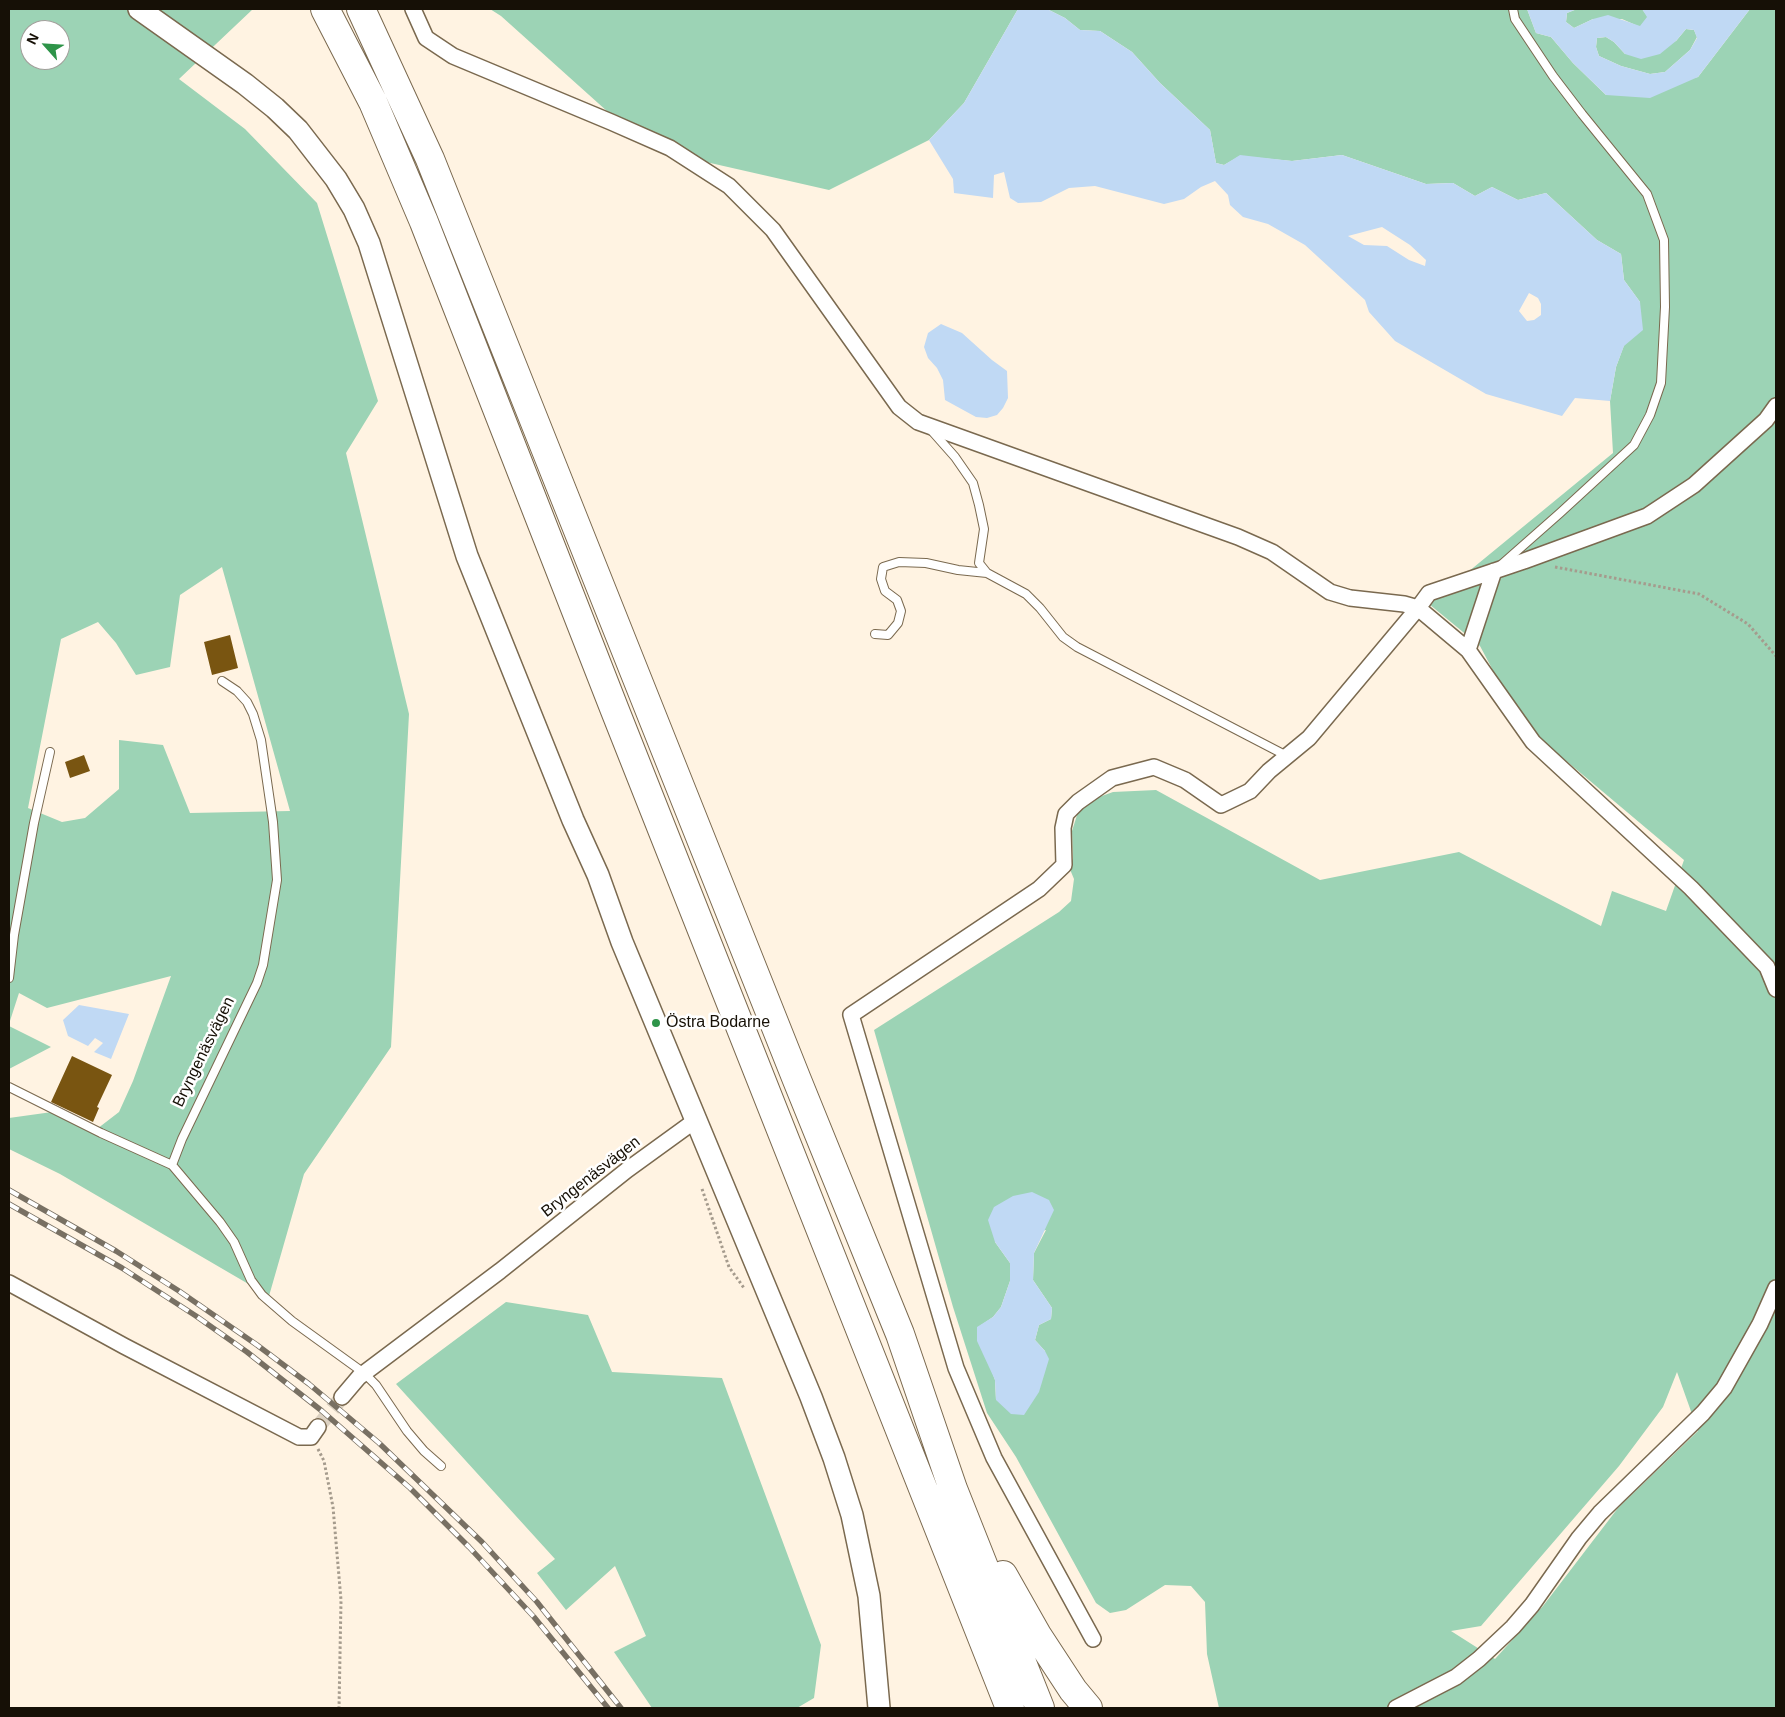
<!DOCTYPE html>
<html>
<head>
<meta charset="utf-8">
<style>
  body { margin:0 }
  #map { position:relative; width:1785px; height:1717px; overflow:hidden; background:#fff3e2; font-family:Arial,sans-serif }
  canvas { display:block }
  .frame { position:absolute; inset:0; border:10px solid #161006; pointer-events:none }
  .north { position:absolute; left:20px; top:20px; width:50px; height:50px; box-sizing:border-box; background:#fff; border:1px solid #a29f9b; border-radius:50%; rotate:296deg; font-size:14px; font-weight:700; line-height:20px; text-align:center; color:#161006 }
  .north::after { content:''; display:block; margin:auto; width:18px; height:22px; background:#2e9449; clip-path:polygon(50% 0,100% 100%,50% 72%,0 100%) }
</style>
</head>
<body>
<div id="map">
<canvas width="1785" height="1717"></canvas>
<div class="frame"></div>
<div class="north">N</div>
</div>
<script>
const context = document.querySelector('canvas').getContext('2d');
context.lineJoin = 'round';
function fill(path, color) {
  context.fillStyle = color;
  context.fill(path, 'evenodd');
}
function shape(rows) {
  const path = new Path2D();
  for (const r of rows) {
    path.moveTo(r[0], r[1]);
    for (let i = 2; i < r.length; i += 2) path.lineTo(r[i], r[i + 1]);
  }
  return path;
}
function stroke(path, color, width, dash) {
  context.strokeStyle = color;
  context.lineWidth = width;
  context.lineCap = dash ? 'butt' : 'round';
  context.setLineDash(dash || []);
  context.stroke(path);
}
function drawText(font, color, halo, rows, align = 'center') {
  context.font = font + ' Arial,sans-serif';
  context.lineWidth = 5;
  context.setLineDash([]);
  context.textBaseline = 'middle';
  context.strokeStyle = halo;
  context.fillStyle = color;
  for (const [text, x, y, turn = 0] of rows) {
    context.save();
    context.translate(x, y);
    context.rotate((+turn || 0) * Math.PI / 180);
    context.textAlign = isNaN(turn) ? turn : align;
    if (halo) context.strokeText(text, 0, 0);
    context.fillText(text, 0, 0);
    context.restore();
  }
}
fill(shape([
  [9,9,253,9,179,79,245,129,317,203,378,401,346,453,409,714,391,1047,304,1174,269,1296,60,1174,9,1149,9,1118,52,1112,93,1132,119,1112,133,1081,171,976,47,1008,19,993,9,1024],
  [30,30,60,30,60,60,30,60],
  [222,567,290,811,190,813,163,745,119,740,119,789,85,818,62,822,28,808,61,639,98,622,116,643,136,675,170,667,180,595],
  [490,9,1018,9,964,103,929,140,829,190,684,157,637,138,501,16],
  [1047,9,1527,9,1536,33,1551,37,1573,63,1606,95,1698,77,1750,9,1776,9,1776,1708,1219,1708,1207,1654,1205,1602,1191,1586,1165,1585,1126,1610,1110,1613,1096,1603,1016,1457,987,1413,953,1307,874,1030,1059,912,1071,901,1074,879,1069,867,1073,859,1072,831,1078,812,1088,801,1113,792,1156,790,1320,880,1459,852,1601,926,1612,891,1666,911,1684,860,1539,738,1505,693,1480,646,1429,604,1613,453,1610,401,1616,367,1640,302,1624,280,1621,254,1597,240,1546,193,1518,200,1492,187,1475,196,1453,183,1426,184,1342,155,1292,161,1240,156,1224,165,1216,163,1210,130,1160,83,1132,52,1100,31,1080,30,1065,18],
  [1046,1230,1034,1253,1033,1280,1052,1308,1051,1319,1039,1325,1035,1340,1045,1351,996,1400,995,1380,977,1328,993,1317,1001,1307,1010,1281,1010,1263,995,1242],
  [1677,1372,1698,1431,1618,1508,1543,1606,1495,1659,1451,1631,1481,1626,1619,1466,1663,1407],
  [1577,9,1642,9,1648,17,1640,27,1622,19,1593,19,1574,28,1566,22,1567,13],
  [1686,29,1694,30,1697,37,1690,50,1665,72,1650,74,1621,66,1599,56,1596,47,1597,38,1606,37,1614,42,1625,54,1676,41],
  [9,1026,51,1047,9,1069],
  [506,1302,588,1315,612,1372,722,1378,821,1645,814,1698,797,1708,652,1708,614,1652,646,1636,615,1566,566,1610,537,1573,555,1559,396,1384]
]), '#9cd3b5');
fill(shape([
  [1018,9,1047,9,1065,18,1080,30,1100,31,1132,52,1160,83,1210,130,1216,163,1224,165,1240,155,1292,161,1342,155,1426,184,1453,183,1475,196,1492,187,1518,200,1546,193,1597,240,1621,254,1624,280,1640,302,1643,330,1624,346,1616,367,1610,401,1575,398,1562,416,1486,394,1395,341,1369,312,1365,300,1305,245,1268,224,1243,217,1230,205,1228,195,1215,181,1201,187,1184,199,1164,204,1095,186,1069,188,1041,202,1018,203,1010,198,1004,172,994,175,993,198,954,193,953,179,929,140,964,103],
  [1382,227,1410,245,1426,260,1425,266,1409,260,1387,246,1364,245,1348,236],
  [1529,293,1538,298,1541,304,1541,315,1534,320,1527,321,1519,311],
  [1527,9,1577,9,1567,13,1566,22,1574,28,1593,19,1608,15,1640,26,1647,17,1642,9,1750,9,1698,77,1650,98,1606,95,1573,63,1551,37,1536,33],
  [1686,29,1694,30,1697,38,1690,50,1665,72,1650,74,1621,66,1599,56,1596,47,1597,38,1606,37,1614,42,1625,54,1641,59,1660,54,1676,41],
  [941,324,962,333,992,360,1007,371,1008,398,1003,408,997,415,987,418,976,417,945,400,943,380,937,368,928,358,924,347,928,333],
  [79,1005,129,1014,111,1059,94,1052,103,1043,95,1038,88,1046,68,1036,63,1020],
  [1032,1192,1049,1200,1054,1210,1034,1253,1033,1280,1052,1308,1051,1319,1039,1325,1035,1340,1045,1351,1049,1359,1039,1392,1024,1415,1011,1414,996,1400,995,1380,977,1341,977,1327,993,1317,1001,1307,1010,1281,1010,1263,995,1242,988,1220,994,1207,1013,1196]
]), '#c0d9f4');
fill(shape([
  [230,635,238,668,212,675,204,642],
  [84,755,90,771,70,778,65,762],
  [72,1056,112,1075,97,1107,99,1108,93,1122,51,1102]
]), '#795511');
stroke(shape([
  [318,1427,342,1397]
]), '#dcd1c1', 15, [15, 8]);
const lane = shape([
  [932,431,955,457,973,483,979,505,984,529,979,563,987,573,1026,594,1040,608,1063,637,1077,647,1287,756],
  [1501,565,1560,513,1634,445,1650,415,1661,383,1665,307,1664,240,1647,194,1582,114,1553,76,1515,19,1513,9],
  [875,634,888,635,898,623,901,611,897,600,885,591,881,579,883,567,899,562,926,563,958,570,987,573],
  [222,681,237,691,247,702,253,714,261,740,273,822,277,880,263,965,257,983,182,1139,172,1165,220,1222,234,1242,251,1280,262,1295,292,1321,364,1373,376,1385,407,1431,424,1451,441,1466],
  [9,978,14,935,34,823,50,752],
  [9,1087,101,1133,172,1165]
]);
const street = shape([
  [413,9,426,38,453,56,611,122,670,148,729,186,773,230,899,407,918,422,1238,537,1272,552,1330,592,1350,598,1404,604,1418,608,1309,738,1269,771,1250,791,1221,805,1185,780,1154,767,1112,778,1078,802,1066,814,1063,828,1064,865,1039,889,851,1015,956,1368,994,1458,1093,1639],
  [1776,406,1766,420,1694,485,1647,516,1524,561,1429,593,1418,608,1468,650,1533,742,1691,888,1767,967,1776,989],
  [1468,650,1494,571],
  [9,1283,124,1346,299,1437,311,1437,318,1427],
  [342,1397,359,1377,500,1271,627,1170,696,1120],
  [1396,1708,1456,1677,1479,1659,1513,1627,1532,1605,1579,1538,1600,1513,1703,1413,1724,1388,1760,1324,1776,1288]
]);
const secondary = shape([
  [139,9,245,84,275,108,298,130,336,179,354,209,369,243,467,556,573,820,598,875,622,942,811,1397,834,1458,852,1515,869,1596,879,1708]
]);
const highway = shape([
  [325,9,373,102,424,222,614,708,1010,1708],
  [361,9,430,159,797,1080,900,1334,953,1489,1040,1708],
  [1003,1575,1037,1635,1073,1690,1088,1708]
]);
stroke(lane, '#7a694f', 10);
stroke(street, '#7a694f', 18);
stroke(secondary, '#7a694f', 24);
stroke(highway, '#7a694f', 30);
stroke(shape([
  [1555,567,1699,594,1748,624,1776,656],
  [702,1189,729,1267,744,1288],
  [318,1449,324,1461,333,1507,341,1600,339,1708]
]), '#a59b8d', 3, [2.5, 2.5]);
stroke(lane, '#fff', 8);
stroke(street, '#fff', 15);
stroke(secondary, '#fff', 21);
stroke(highway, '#fff', 28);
const rail = shape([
  [9,1190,116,1251,179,1291,257,1345,309,1384,379,1443,482,1542,537,1602,621,1708],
  [9,1204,122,1268,196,1316,247,1352,322,1411,410,1488,469,1547,534,1617,608,1708]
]);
stroke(rail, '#787063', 5.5);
stroke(rail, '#fff', 4, [11]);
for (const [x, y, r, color] of [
  [656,1023,5,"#2e9449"]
]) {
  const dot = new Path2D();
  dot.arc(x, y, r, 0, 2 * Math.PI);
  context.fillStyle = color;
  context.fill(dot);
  stroke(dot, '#fff', 2);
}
drawText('16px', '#161006', '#fff', [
  ["Östra Bodarne",666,1023]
], 'left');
drawText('16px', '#161006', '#fff', [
  ["Bryngenäsvägen",204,1052,-64],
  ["Bryngenäsvägen",591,1177,-38]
]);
</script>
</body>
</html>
